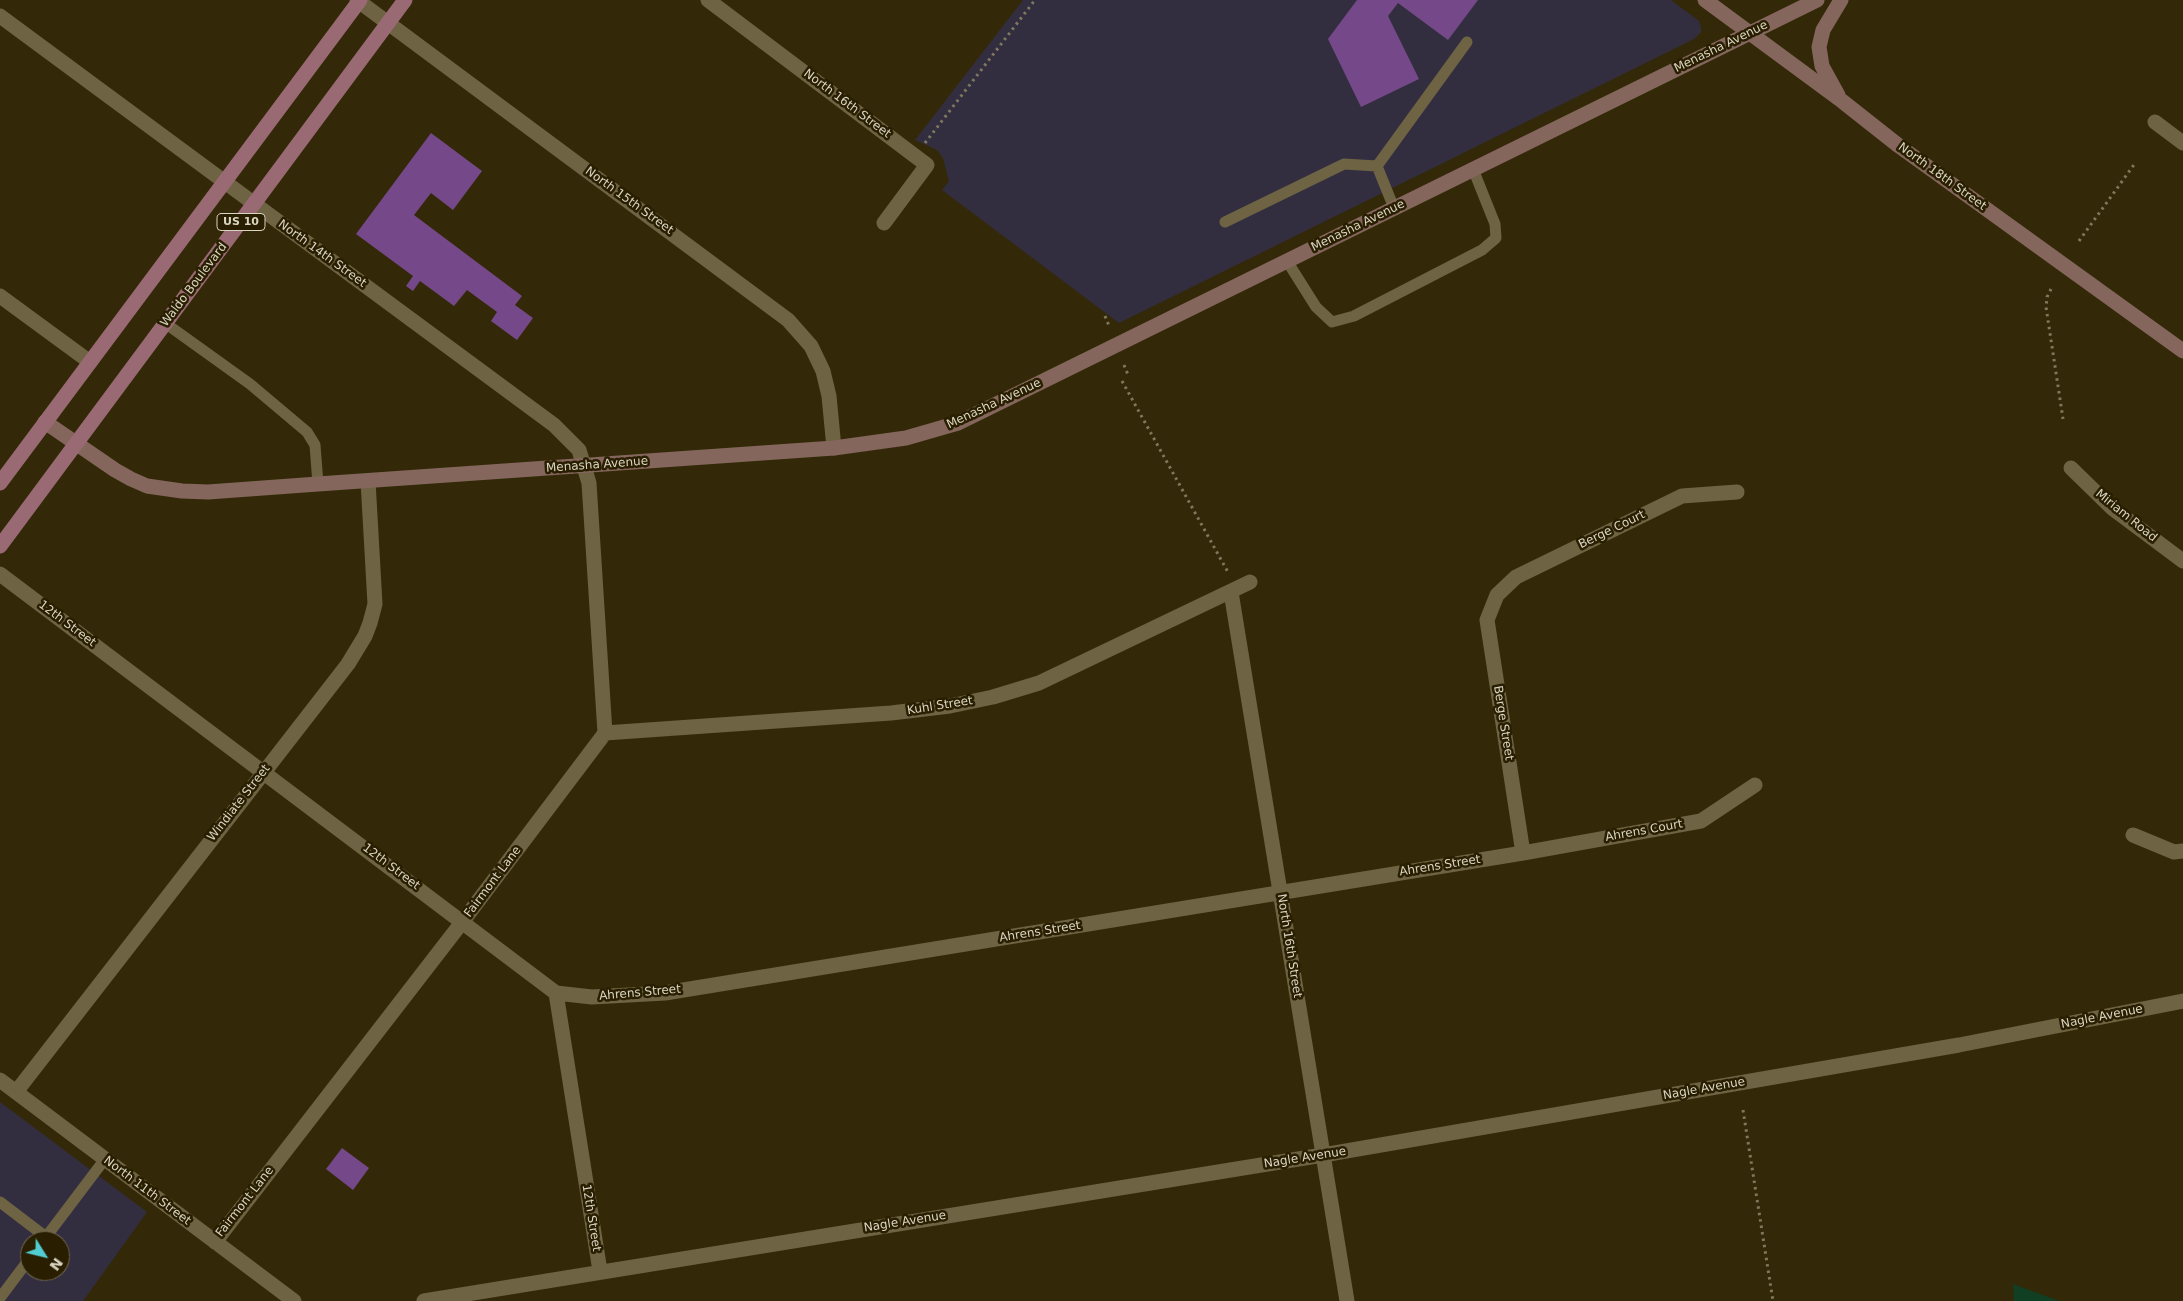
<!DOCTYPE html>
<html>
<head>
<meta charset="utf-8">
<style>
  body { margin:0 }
  #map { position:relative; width:2183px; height:1301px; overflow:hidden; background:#332908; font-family:"DejaVu Sans",sans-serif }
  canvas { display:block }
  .north { position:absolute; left:20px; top:1231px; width:50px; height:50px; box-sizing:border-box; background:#291f00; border:1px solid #70674e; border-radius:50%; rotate:126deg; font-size:14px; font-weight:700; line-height:20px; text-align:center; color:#dad4c3 }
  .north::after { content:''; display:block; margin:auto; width:18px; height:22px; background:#51ccd2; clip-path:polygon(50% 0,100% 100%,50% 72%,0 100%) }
</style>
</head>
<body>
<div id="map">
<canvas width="2183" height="1301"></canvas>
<div class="north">N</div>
</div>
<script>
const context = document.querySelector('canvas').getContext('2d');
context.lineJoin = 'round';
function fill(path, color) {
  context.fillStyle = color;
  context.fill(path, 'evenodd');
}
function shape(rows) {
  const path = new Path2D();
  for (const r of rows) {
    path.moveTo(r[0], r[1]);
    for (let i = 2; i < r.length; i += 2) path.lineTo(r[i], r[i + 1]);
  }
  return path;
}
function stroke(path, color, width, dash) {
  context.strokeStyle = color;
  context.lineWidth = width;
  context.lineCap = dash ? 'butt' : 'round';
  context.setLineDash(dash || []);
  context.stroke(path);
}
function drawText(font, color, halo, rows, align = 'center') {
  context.font = font + ' "DejaVu Sans",sans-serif';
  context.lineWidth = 5;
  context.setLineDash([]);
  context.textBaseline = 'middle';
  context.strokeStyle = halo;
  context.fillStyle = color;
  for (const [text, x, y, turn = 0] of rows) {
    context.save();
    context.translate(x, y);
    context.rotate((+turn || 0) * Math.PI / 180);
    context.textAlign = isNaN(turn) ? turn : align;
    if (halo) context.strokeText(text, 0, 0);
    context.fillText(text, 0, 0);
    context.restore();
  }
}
fill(shape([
  [1023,0,1671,0,1699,21,1701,27,1701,32,1694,39,1119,323,942,190,949,181,943,158,937,150,915,140],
  [0,1102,147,1212,83,1301,0,1301],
  [30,1241,60,1241,60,1271,30,1271]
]), '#332e3f');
fill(shape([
  [2013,1284,2059,1301,2014,1301]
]), '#103f23');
fill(shape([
  [1357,0,1478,0,1448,40,1398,3,1388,16,1419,79,1361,107,1328,39],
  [431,133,482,171,453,210,431,193,414,215,522,296,515,305,533,318,517,340,491,321,497,312,467,290,454,306,420,281,413,291,406,286,413,276,356,234],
  [342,1148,369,1168,353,1190,326,1169]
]), '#754989');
stroke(shape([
  [925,143,1035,0],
  [2079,241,2136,162],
  [2051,289,2047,297,2046,307,2063,419],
  [1105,316,1110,328],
  [1124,365,1129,377],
  [1122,381,1229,574],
  [1743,1110,1773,1301]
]), '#80785e', 3, [2.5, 4]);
stroke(shape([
  [1377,166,1467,42],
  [1225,222,1344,164,1377,166,1394,208],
  [1287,261,1316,307,1332,322,1354,316,1482,250,1496,238,1495,224,1473,169],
  [165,323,250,384,307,432,315,445,318,484],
  [0,1202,46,1237],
  [43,1241,105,1159],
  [0,1298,30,1258]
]), '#6e6343', 11);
stroke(shape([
  [357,0,788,320,811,346,823,371,829,396,834,448],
  [708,0,927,165,884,223],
  [0,16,554,425,579,450,589,483,605,733,463,921,215,1242],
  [2155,122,2183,143],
  [0,296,90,362],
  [2071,468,2112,508,2183,561],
  [0,574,556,993,600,1271],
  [1231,592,1347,1301],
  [605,733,891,713,950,706,993,697,1039,683,1250,582],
  [2133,835,2174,852,2183,851],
  [1523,853,1487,620,1497,595,1516,577,1682,496,1737,492],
  [556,993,592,997,665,993,1523,853,1701,821,1755,785],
  [0,1080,294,1301],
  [16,1092,348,664,365,636,370,623,375,604,368,481],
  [424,1301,1323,1155,1959,1045,2183,1001]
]), '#6e6343', 15);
stroke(shape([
  [1705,0,1842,101,1899,146,2183,351],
  [1838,95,1822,66,1819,47,1823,30,1841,0],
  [45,422,115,470,131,479,147,486,182,491,208,492,318,484,834,448,906,438,958,423,1817,0]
]), '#84665c', 15);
stroke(shape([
  [0,483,360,0],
  [0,546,405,0]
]), '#9a6a74', 15);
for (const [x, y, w] of [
  [241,222,48]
]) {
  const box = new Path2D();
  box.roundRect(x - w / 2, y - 8.5, w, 17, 4);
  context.fillStyle = '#291f00';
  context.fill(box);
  stroke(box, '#dad4c3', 1);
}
drawText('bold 11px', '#dad4c3', null, [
  ["US 10",241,222]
]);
drawText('12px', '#dad4c3', '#291f00', [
  ["Menasha Avenue",1721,47,-26],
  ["North 16th Street",847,104,37],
  ["North 18th Street",1942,177,36],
  ["North 15th Street",629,201,36],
  ["Menasha Avenue",1358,226,-26],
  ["North 14th Street",322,254,36],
  ["Waldo Boulevard",194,285,-53],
  ["Menasha Avenue",994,404,-25],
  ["Menasha Avenue",597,465,-4],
  ["Miriam Road",2126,516,39],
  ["Berge Court",1612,530,-26],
  ["12th Street",67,624,37],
  ["Kuhl Street",940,706,-9],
  ["Berge Street",1503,723,81],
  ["Windiate Street",239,803,-52],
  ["Ahrens Court",1644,831,-10],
  ["Ahrens Street",1440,866,-9],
  ["12th Street",391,867,37],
  ["Fairmont Lane",493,882,-53],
  ["Ahrens Street",1040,932,-9],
  ["North 16th Street",1289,946,81],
  ["Ahrens Street",640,993,-5],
  ["Nagle Avenue",2102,1017,-11],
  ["Nagle Avenue",1704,1089,-10],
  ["Nagle Avenue",1305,1158,-9],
  ["North 11th Street",147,1191,37],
  ["Fairmont Lane",245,1202,-52],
  ["12th Street",591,1218,81],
  ["Nagle Avenue",905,1222,-9]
]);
</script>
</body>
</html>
